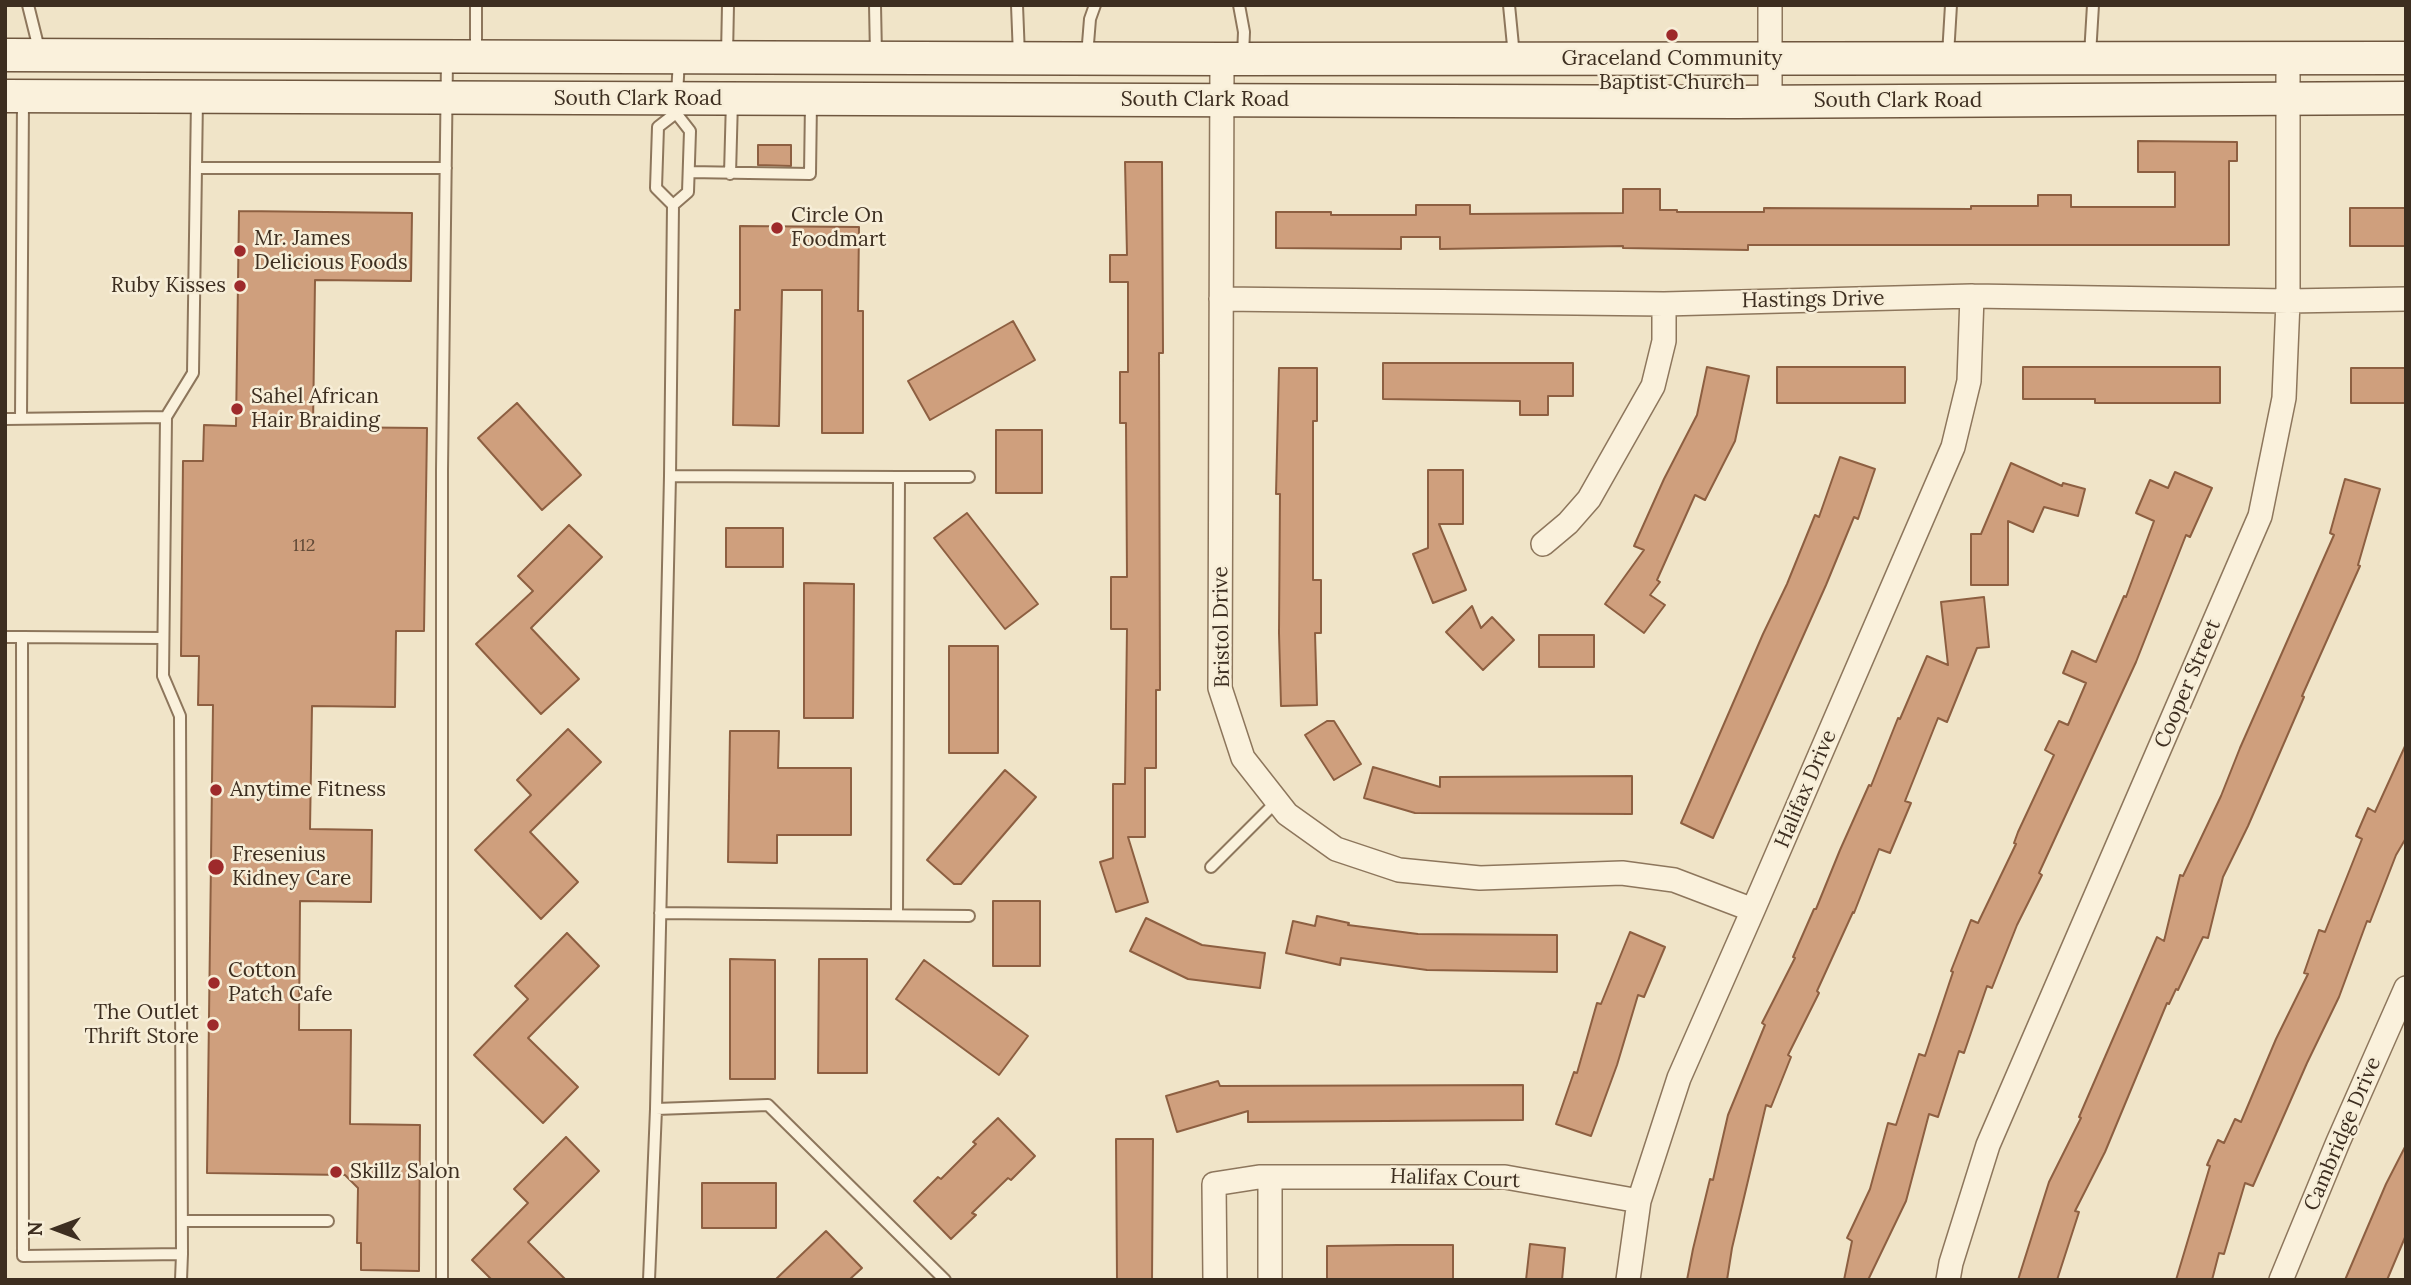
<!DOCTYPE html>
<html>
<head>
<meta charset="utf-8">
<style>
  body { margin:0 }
  #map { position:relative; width:2411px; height:1285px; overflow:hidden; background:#f0e4c8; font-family:Lora,serif }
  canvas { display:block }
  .frame { position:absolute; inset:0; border:7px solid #3d2e20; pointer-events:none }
  .north { position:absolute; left:21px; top:1194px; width:70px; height:70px; -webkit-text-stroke:5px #f7eed8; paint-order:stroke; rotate:270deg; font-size:19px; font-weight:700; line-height:28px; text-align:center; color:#3d2e20 }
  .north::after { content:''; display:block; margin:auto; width:24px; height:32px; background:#3d2e20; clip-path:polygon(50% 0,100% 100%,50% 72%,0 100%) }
</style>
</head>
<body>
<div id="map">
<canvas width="2411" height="1285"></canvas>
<div class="frame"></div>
<div class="north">N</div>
</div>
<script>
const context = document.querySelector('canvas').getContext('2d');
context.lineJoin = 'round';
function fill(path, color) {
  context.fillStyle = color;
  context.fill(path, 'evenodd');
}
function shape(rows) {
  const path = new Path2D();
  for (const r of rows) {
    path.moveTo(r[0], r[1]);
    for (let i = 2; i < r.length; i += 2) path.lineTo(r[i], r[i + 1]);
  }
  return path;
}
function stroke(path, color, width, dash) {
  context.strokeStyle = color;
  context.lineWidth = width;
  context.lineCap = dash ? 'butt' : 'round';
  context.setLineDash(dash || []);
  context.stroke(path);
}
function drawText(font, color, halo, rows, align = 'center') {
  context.font = font + ' Lora,serif';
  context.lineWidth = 5;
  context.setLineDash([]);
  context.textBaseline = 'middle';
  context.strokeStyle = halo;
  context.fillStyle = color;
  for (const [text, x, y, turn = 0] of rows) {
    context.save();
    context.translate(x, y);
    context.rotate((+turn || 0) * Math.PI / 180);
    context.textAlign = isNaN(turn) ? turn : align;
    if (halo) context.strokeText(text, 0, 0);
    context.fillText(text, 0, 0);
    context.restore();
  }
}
const building = shape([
  [2138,141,2237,142,2237,161,2229,161,2229,245,1748,245,1748,250,1623,248,1623,246,1440,249,1440,237,1401,237,1401,249,1276,248,1276,212,1331,212,1331,215,1416,215,1416,205,1470,205,1470,214,1623,213,1623,189,1660,189,1660,210,1677,210,1677,212,1764,212,1764,208,1971,209,1971,206,2038,206,2038,195,2071,195,2071,207,2175,207,2175,172,2138,172,2138,141],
  [758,145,791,145,791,166,758,165,758,145],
  [1125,162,1162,162,1163,353,1159,353,1160,690,1156,690,1156,768,1145,768,1145,837,1128,837,1148,902,1116,912,1100,862,1113,858,1113,784,1125,784,1127,629,1111,629,1111,577,1127,577,1126,423,1120,423,1120,372,1128,372,1128,282,1110,282,1110,255,1127,255,1125,162],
  [2350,208,2405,208,2405,246,2350,246,2350,208],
  [239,211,412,213,411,281,315,280,313,427,427,428,424,631,396,631,395,707,312,706,310,829,372,830,371,902,300,901,299,1030,351,1030,350,1124,420,1125,419,1271,361,1270,361,1243,357,1243,358,1188,345,1175,207,1173,213,705,198,705,199,656,181,656,183,461,203,461,204,425,236,426,239,211],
  [740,226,859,227,858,311,863,311,863,433,822,433,822,290,782,290,779,426,733,425,735,310,740,310,740,226],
  [1013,321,1035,360,930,420,908,381,1013,321],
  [1383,363,1573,363,1573,396,1548,396,1548,415,1520,415,1520,401,1383,399,1383,363],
  [1707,367,1749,376,1735,441,1705,500,1695,495,1657,580,1660,582,1650,595,1665,605,1644,633,1605,604,1644,550,1634,546,1664,479,1697,415,1707,367],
  [1777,367,1905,367,1905,403,1777,403,1777,367],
  [2023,367,2220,367,2220,403,2095,403,2095,399,2023,399,2023,367],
  [1279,368,1317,368,1317,421,1313,421,1313,580,1321,580,1321,633,1315,633,1317,705,1281,706,1279,633,1280,494,1276,494,1279,368],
  [2351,368,2405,368,2405,403,2351,403,2351,368],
  [517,403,581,475,542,510,478,438,517,403],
  [996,430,1042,430,1042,493,996,493,996,430],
  [1840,457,1875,469,1858,519,1854,517,1826,585,1713,838,1681,823,1763,634,1787,584,1815,515,1819,517,1840,457],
  [2011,463,2062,486,2063,483,2085,489,2078,516,2044,507,2033,532,2008,521,2008,585,1971,585,1971,534,1981,534,2011,463],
  [1428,470,1463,470,1463,524,1439,524,1466,590,1433,603,1413,554,1428,548,1428,470],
  [2175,472,2212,488,2190,537,2186,535,2136,662,2039,873,2042,875,2017,925,1992,988,1987,986,1964,1053,1959,1051,1938,1117,1929,1114,1906,1201,1868,1280,1844,1280,1852,1241,1847,1238,1870,1189,1888,1123,1896,1125,1919,1054,1925,1056,1953,972,1951,971,1971,920,1978,923,2016,844,2014,843,2018,832,2054,755,2045,750,2059,721,2068,725,2086,683,2063,673,2072,651,2096,662,2124,596,2126,597,2154,521,2136,513,2150,480,2168,488,2175,472],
  [2345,479,2380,489,2358,565,2360,566,2302,696,2304,697,2248,826,2223,877,2208,938,2203,937,2178,990,2176,989,2169,1004,2167,1003,2105,1152,2075,1211,2079,1212,2057,1280,2018,1280,2049,1182,2081,1118,2079,1117,2157,937,2164,941,2180,875,2183,876,2221,796,2240,748,2334,535,2330,533,2345,479],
  [967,513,1038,604,1005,629,934,538,967,513],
  [569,525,602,557,531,628,579,679,541,714,476,644,533,591,518,576,569,525],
  [726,528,783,528,783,567,726,567,726,528],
  [804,583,854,584,853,718,804,718,804,583],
  [1984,597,1989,647,1977,648,1947,722,1938,718,1905,801,1911,803,1890,853,1879,849,1854,913,1853,912,1817,991,1819,993,1788,1055,1791,1057,1771,1107,1766,1105,1732,1248,1727,1280,1687,1280,1693,1249,1710,1179,1713,1180,1728,1115,1765,1025,1762,1023,1795,958,1793,957,1814,909,1816,909,1840,850,1869,785,1871,786,1898,718,1900,719,1927,656,1948,665,1941,602,1984,597],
  [1472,606,1481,628,1492,617,1514,640,1483,670,1446,632,1472,606],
  [1539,635,1594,635,1594,667,1539,667,1539,635],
  [949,646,998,646,998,753,949,753,949,646],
  [1327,721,1334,721,1361,764,1334,780,1305,735,1327,721],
  [568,729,601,762,530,832,578,882,541,919,475,850,531,795,517,780,568,729],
  [730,731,779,731,778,768,851,768,851,835,777,835,777,863,728,862,730,731],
  [2406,744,2406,838,2396,855,2370,922,2367,921,2339,997,2307,1063,2253,1186,2245,1183,2224,1254,2219,1253,2212,1280,2176,1280,2210,1166,2207,1165,2218,1140,2224,1143,2235,1119,2241,1122,2276,1039,2308,974,2304,973,2319,930,2325,932,2362,839,2356,836,2368,808,2375,812,2406,744],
  [1373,767,1440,787,1440,777,1632,776,1632,814,1415,813,1364,798,1373,767],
  [1005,770,1036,797,961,884,954,884,927,860,1005,770],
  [993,901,1040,901,1040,966,993,966,993,901],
  [1317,916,1349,923,1348,925,1418,934,1557,935,1557,972,1427,970,1341,958,1340,965,1286,953,1293,921,1315,926,1317,916],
  [1146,918,1202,945,1265,953,1260,988,1188,979,1130,951,1146,918],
  [1630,932,1665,947,1644,997,1638,995,1617,1065,1591,1136,1556,1124,1574,1072,1577,1073,1597,1003,1601,1004,1630,932],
  [567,933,599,966,528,1038,578,1087,543,1123,474,1055,528,999,515,986,567,933],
  [730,959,775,960,775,1079,730,1079,730,959],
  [819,959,867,959,867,1073,818,1073,819,959],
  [924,960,1028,1036,999,1075,896,999,924,960],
  [1218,1081,1220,1086,1523,1085,1523,1120,1248,1122,1248,1111,1177,1132,1166,1096,1218,1081],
  [998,1118,1035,1156,1011,1180,1008,1178,972,1213,976,1215,951,1239,914,1201,938,1177,941,1179,976,1144,973,1142,998,1118],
  [566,1137,599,1171,528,1242,566,1280,492,1280,472,1260,528,1203,514,1189,566,1137],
  [1116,1139,1153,1139,1152,1280,1117,1280,1116,1139],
  [2406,1145,2406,1235,2387,1280,2345,1280,2386,1184,2406,1145],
  [702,1183,776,1183,776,1228,702,1228,702,1183],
  [826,1231,862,1268,849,1280,775,1280,826,1231],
  [1530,1244,1565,1248,1562,1280,1526,1280,1530,1244],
  [1397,1245,1453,1245,1453,1280,1327,1280,1327,1246,1397,1245]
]);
fill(building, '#cf9f7d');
stroke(building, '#8d5f41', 2);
const lane = shape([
  [28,5,40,53],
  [875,5,876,55],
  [1017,5,1019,56],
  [1239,5,1244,32,1243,55],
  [1509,5,1514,56],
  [476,54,476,5],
  [727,55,728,5],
  [1948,55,1951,5],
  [2090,55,2093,5],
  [1087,56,1090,19,1095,5],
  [196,168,446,168],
  [689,172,810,174,811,102],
  [730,174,732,100],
  [673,205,688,192,690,131,676,113,679,59],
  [21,418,23,99],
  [5,419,166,417],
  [670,476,899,477,897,915],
  [899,477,969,477],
  [5,637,22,637,23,1256,182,1254,181,1280],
  [22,637,163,638],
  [1211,867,1277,801],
  [660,913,969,916],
  [656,1109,768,1105,945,1280],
  [182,1221,328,1221],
  [182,1254,180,716,163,676,166,417,193,373,197,99],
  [442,1280,442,470,447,59],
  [649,1280,656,1109,670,476,673,205,656,188,658,127,676,113]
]);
const street = shape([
  [1222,59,1220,688,1243,758,1287,814,1336,849,1399,870,1480,878,1622,873,1674,880,1753,910],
  [1770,102,1770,5],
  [1221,299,1664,304,1972,296,2288,301,2406,299],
  [1543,544,1568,523,1589,499,1653,386,1664,341,1664,304],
  [1270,1177,1270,1280],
  [1215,1280,1214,1184,1259,1177,1505,1177,1639,1201],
  [1628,1280,1639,1201,1679,1078,1753,910,1953,447,1969,381,1972,296],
  [1948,1280,1951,1263,1988,1145,2260,516,2284,398,2288,301,2288,58],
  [2281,1280,2338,1142,2406,988]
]);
const secondary = shape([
  [5,55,1222,59,2406,58],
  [5,96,1736,102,2406,98]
]);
stroke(lane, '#8d765c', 14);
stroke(street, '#8d765c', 26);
stroke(secondary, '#6f573f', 35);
stroke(lane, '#faf1dc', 10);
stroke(street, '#faf1dc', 23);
stroke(secondary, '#faf1dc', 32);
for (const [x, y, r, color] of [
  [1672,35,7,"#9e2a2b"],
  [777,228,7,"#9e2a2b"],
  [240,251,7,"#9e2a2b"],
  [240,286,7,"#9e2a2b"],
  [237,409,7,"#9e2a2b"],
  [216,790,7,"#9e2a2b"],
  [216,867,9,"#9e2a2b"],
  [214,983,7,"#9e2a2b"],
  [213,1025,7,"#9e2a2b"],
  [336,1172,7,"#9e2a2b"]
]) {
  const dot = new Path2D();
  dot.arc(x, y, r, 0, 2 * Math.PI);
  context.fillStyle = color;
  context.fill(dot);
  stroke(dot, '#f7eed8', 2.5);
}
drawText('18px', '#624a37', null, [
  ["112",304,546]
]);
drawText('21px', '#3d2e20', '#f7eed8', [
  ["Graceland Community",1672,59,"center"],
  ["Baptist Church",1672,83,"center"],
  ["Circle On",791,216],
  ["Foodmart",791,240],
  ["Mr. James",254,239],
  ["Delicious Foods",254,263],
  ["Ruby Kisses",226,286,"right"],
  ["Sahel African",251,397],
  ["Hair Braiding",251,421],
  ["Anytime Fitness",230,790],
  ["Fresenius",232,855],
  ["Kidney Care",232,879],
  ["Cotton",228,971],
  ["Patch Cafe",228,995],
  ["The Outlet",199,1013,"right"],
  ["Thrift Store",199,1037,"right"],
  ["Skillz Salon",350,1172]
], 'left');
drawText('21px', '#3d2e20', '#f7eed8', [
  ["South Clark Road",638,99],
  ["South Clark Road",1205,100],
  ["South Clark Road",1898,101],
  ["Hastings Drive",1813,300,-1],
  ["Bristol Drive",1222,627,-91],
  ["Cooper Street",2188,684,-67],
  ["Halifax Drive",1806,789,-67],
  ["Cambridge Drive",2343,1134,-67],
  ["Halifax Court",1455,1179,2]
]);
</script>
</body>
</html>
